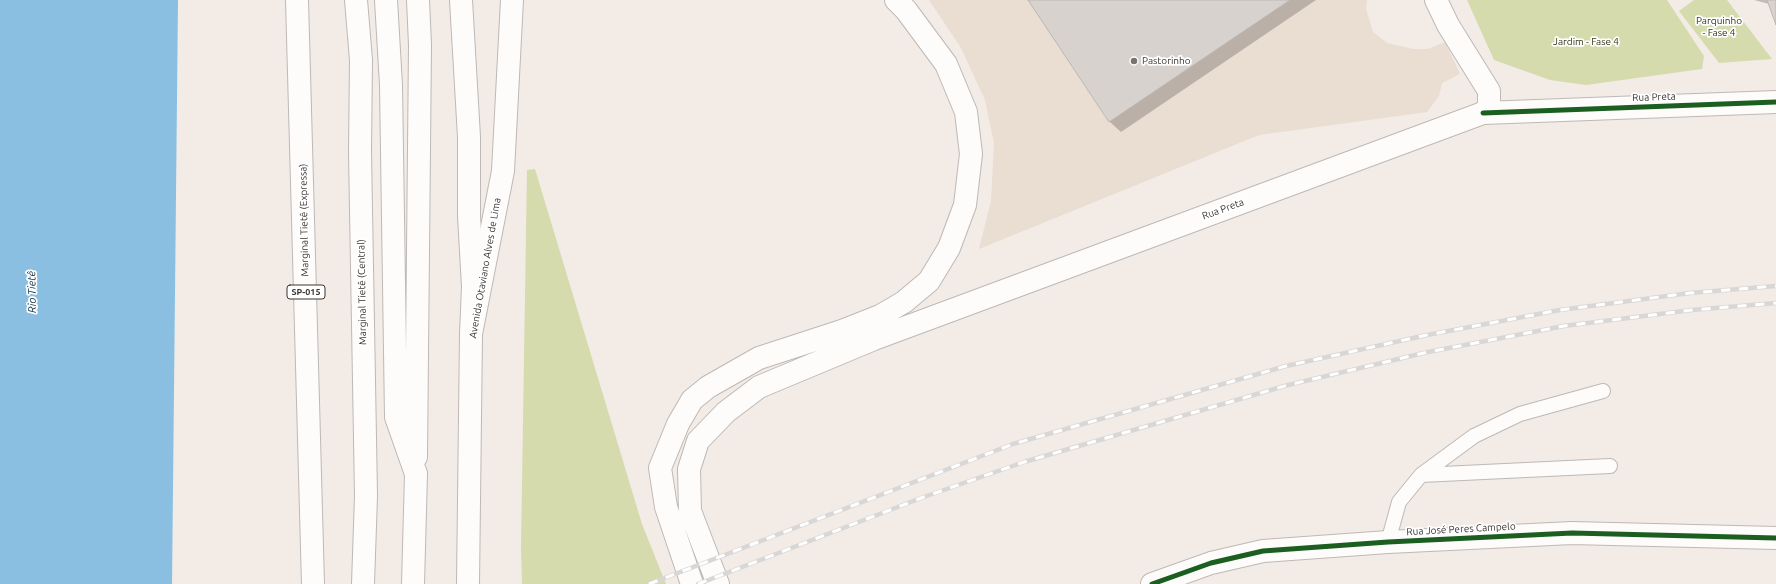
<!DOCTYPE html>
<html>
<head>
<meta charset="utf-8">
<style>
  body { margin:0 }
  canvas { display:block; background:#f2ebe6 }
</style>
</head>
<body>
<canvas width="1776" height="584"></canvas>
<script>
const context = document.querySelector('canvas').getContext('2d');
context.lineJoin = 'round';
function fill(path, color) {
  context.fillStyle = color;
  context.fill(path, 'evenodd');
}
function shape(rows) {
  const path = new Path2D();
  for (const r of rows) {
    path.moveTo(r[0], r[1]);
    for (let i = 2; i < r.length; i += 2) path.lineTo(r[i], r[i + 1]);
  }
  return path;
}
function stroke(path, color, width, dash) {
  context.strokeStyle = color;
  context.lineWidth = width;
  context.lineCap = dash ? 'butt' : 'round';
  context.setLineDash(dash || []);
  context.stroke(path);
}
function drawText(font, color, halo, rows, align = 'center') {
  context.font = font + ' Ubuntu,sans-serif';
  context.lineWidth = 3.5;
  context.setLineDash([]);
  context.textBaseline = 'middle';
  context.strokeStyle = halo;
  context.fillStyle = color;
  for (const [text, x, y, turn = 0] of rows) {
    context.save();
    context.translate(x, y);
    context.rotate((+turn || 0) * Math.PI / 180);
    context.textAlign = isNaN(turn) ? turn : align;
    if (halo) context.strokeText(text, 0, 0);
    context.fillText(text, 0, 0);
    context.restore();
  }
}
fill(shape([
  [929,0,1367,0,1366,9,1373,32,1387,43,1413,49,1428,49,1445,42,1460,74,1442,83,1439,96,1427,112,1259,135,979,249,991,201,994,143,985,100,961,48]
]), '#eaddd2');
fill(shape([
  [1467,0,1667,0,1704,56,1702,69,1586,85,1550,80,1494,60],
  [1694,0,1727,0,1772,59,1719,63,1679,11],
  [535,169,642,524,666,584,522,584,521,547,527,170]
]), '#d6dbad');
fill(shape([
  [0,0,178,0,172,584,0,584]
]), '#8abfe2');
fill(shape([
  [1029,0,1316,0,1121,132,1110,122],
  [1754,0,1776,0,1776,22,1769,4]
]), '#0003');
const building = shape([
  [1028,0,1290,0,1109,122,1028,0],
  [1767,0,1776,0,1776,25,1767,0]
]);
fill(building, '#d8d2ce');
stroke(building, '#bdb7b4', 1);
const service = shape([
  [1421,475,1474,436,1520,414,1603,391],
  [1388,542,1399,502,1421,475,1610,466]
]);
const minor = shape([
  [1483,113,1776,102],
  [1152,584,1211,563,1263,551,1388,542,1572,533,1776,538]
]);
const primary = shape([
  [692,584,666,507,660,468,678,424,692,400,708,387,759,358,842,331,880,316,904,302,929,281,949,248,965,205,971,154,966,112,946,64,906,10,896,0],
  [718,584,690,511,689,469,698,441,726,412,759,387,874,339,1483,113,1489,107,1489,91,1448,25,1436,0]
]);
const trunk = shape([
  [413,584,416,474],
  [468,584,471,334,503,171,512,0]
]);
const motorway = shape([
  [297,0,313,584],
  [356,0,361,60,360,152,366,496,363,584],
  [386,0,391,85,396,417,416,474],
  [461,0,469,137,469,216,473,287,471,334],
  [416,457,420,45,418,0]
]);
stroke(service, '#beb9b6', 16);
stroke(minor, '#beb9b6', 24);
stroke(primary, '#beb9b6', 24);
stroke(trunk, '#beb9b6', 24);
stroke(motorway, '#beb9b6', 24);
stroke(service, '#fdfcfb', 14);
stroke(minor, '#fdfcfb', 22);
stroke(primary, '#fdfcfb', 22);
stroke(trunk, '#fdfcfb', 22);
stroke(motorway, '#fdfcfb', 22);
const rail = shape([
  [649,584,1013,444,1286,366,1427,335,1560,310,1690,293,1776,286],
  [698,584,921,498,1024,462,1288,385,1428,352,1564,326,1692,310,1776,303]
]);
stroke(rail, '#d9d7d6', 4.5);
stroke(rail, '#fff', 3, [9]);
stroke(shape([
  [1483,113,1776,102],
  [1152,584,1211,563,1263,551,1388,542,1572,533,1776,538]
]), '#1b5e20', 5);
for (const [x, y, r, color] of [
  [1134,61,4,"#7a7470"]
]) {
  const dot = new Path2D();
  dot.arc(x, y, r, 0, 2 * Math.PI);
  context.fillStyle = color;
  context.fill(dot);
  stroke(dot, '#fff', 1.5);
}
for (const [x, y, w] of [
  [306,292,38]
]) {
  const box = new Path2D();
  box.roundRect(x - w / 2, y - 7, w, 14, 3);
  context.fillStyle = '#fff';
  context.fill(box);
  stroke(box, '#393431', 1);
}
drawText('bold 9px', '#393431', null, [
  ["SP-015",306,292]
]);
drawText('10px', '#2f3511', '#fff', [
  ["Parquinho",1719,21],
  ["- Fase 4",1719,33],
  ["Jardim - Fase 4",1586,42]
]);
drawText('10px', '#393431', '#fff', [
  ["Pastorinho",1142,61]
], 'left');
drawText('10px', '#393431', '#fff', [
  ["Rua Preta",1654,97,-2],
  ["Rua Preta",1223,209,-20],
  ["Marginal Tietê (Expressa)",304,220,-91],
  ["Avenida Otaviano Alves de Lima",485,268,-80],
  ["Marginal Tietê (Central)",362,292,-91],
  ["Rua José Peres Campelo",1461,529,-3]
]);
drawText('italic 11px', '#0d2f45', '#fff', [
  ["Rio Tietê",32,292,-91]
]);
</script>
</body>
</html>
